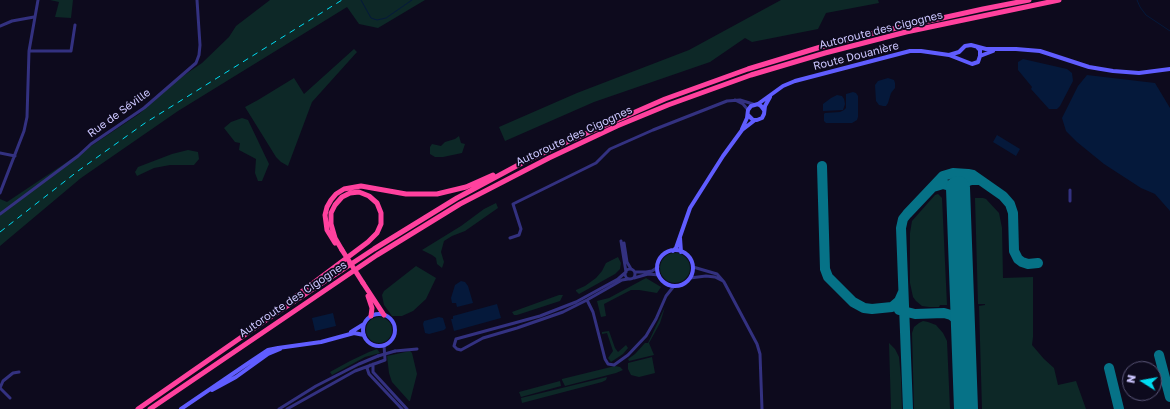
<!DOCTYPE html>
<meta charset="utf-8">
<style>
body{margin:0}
#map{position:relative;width:1170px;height:409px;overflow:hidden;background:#0d0a1d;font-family:"Golos Text",sans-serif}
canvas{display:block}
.north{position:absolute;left:1122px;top:361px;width:40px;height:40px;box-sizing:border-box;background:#0d0a1d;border:1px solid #595577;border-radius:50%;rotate:281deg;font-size:11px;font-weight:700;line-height:16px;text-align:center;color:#ccc6ff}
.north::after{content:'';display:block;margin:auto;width:14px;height:18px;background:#00dbf1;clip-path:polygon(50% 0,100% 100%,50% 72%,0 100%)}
</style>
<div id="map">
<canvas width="1170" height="409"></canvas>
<div class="north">N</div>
</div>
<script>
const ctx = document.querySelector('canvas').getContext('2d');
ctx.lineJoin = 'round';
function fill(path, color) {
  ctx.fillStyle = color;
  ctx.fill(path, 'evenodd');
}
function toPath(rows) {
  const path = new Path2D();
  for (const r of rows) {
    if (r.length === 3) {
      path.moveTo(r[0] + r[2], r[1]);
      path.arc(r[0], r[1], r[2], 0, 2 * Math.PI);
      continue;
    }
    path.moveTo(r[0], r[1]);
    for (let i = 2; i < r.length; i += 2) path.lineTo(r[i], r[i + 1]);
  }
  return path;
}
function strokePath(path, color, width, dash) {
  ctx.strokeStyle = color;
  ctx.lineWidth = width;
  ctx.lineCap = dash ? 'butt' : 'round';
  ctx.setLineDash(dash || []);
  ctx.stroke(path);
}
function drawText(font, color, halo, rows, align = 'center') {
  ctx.font = font + ' "Golos Text",sans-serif';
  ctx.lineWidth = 3.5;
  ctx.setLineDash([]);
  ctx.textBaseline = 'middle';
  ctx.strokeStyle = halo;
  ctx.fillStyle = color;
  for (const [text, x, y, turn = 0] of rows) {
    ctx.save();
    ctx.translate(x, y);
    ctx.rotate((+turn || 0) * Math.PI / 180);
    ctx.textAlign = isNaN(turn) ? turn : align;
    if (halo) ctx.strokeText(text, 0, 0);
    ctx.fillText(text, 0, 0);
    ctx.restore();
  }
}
fill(toPath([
 [50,0,73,0,71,18,55,17,59,2],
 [270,0,425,0,378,28,359,24,347,7,178,111,81,178,0,246,0,199,7,202,139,114,177,80,202,63,229,37,236,26],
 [781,0,878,0,879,3,826,13,818,29,752,42,745,38,710,62,594,102,505,141,499,127,577,93,689,50],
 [354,49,357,52,312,102,288,166,281,162,276,157,245,107,258,100,294,78,304,94],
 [242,118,248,120,269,164,262,181,258,181,255,173,256,159,239,150,240,143,235,142,224,128,231,122],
 [459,136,461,143,465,144,462,153,443,157,435,157,430,154,430,147,432,144,441,146,445,142,455,139],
 [188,150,198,152,199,159,194,165,170,165,154,168,137,176,135,172,138,167,172,154],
 [938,194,942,198,947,305,940,305,939,307,929,307,922,306,916,301,913,297,910,283,910,233,912,221,935,195],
 [975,198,983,198,986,199,999,213,1002,228,1003,278,1033,277,1033,337,1032,345,1044,359,1054,368,1058,385,1076,381,1086,409,982,409,979,306,985,305,985,304,978,304],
 [496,203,498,208,465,231,452,236,444,241,441,252,444,262,442,268,437,264,436,258,432,255,422,250,461,226,484,209],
 [675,268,15],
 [618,257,621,263,620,269,615,274,579,294,576,291,576,290,585,286,596,278,602,271,606,263],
 [416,266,436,278,426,299,413,311,402,316,392,316,384,305,382,295,384,291],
 [646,278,661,287,657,293,639,290,631,290,604,304,606,316,601,317,597,301,609,298],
 [559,295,563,295,560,301,517,315,514,315,512,312],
 [665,307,660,323,649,343,654,355,629,361,628,359,635,354,645,343,648,343],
 [379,330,13],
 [923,321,928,322,936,325,943,333,947,341,950,409,914,409,912,333,914,327,919,323],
 [609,331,615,348,618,352,626,345,628,348,623,354,611,362,608,358,613,351,607,333,602,334,602,332],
 [889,343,895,349,899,357,901,378,902,409,891,409],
 [377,349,380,353,365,357,332,375,330,372,350,361,369,352],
 [410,351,412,353,417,374,410,401,409,401,392,382,389,373,387,356],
 [652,357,655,373,639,377,631,375,628,369,628,363],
 [615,366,620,367,623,370,616,373,565,386,562,380,562,379],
 [607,377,606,380,602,382,522,403,521,398],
 [560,381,561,386,521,397,519,392]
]), '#0d2827');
fill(toPath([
 [1023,59,1067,69,1072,73,1073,81,1060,106,1057,109,1049,109,1031,89,1032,87,1018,70,1018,62],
 [1087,75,1155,83,1170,108,1170,211,1155,194,1141,188,1104,164,1077,142,1066,131,1062,118,1078,86],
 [888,78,894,80,895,83,895,88,891,93,888,103,886,106,883,106,879,105,876,101,875,85,878,81],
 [853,92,856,93,858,96,858,117,857,120,852,123,826,123,824,121,824,114,825,113,840,112,844,110,846,108,846,94],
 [837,95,842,96,844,99,845,104,843,110,823,111,823,104,831,98],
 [997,135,1020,149,1016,156,993,142],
 [461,281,465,282,468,286,473,303,457,307,456,303,452,303,451,298,455,285],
 [497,304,501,318,454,331,451,319,453,319,453,316],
 [333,313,336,326,315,331,312,318],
 [439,317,443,318,446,328,444,330,429,334,425,333,423,324,424,321]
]), '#05193b');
strokePath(toPath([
 [361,0,371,18,377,20,386,18,412,0],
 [1137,0,1140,7,1146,15,1170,31]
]), '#05193b', 1);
strokePath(toPath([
 [822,166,825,269,828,277,853,302,864,308,872,309,892,307,899,301,903,292],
 [933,187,943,184,950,186,956,193,958,201],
 [959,215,959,192,961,187,968,181,972,180,980,180],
 [899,310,915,314,944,313,951,315,959,321,963,331],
 [1159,355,1170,397],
 [1109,368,1119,409],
 [908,409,901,228,903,219,907,214,943,176,953,173,968,174,973,175,1003,196,1010,204,1013,213,1014,251,1018,259,1022,262,1028,264,1038,263]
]), '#067287', 10);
strokePath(toPath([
 [958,188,966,409]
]), '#067287', 24);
strokePath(toPath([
 [0,26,12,21,34,17],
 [29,51,71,51,75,25],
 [735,100,743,104,748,110],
 [0,153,15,156],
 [1070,190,1070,201],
 [0,193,24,131,27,117,29,51,38,0],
 [0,214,78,156,91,144,144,108,196,63,199,55,200,45,197,0],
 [510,238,519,235,521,229,513,204,596,163,610,149,653,130,727,101,740,100,753,104],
 [621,241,626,272],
 [624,243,627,262,631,269],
 [693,267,717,274,724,282,757,344,760,354,762,409],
 [630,274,5],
 [626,272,618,279,576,302,540,316,456,339,454,346,457,349,461,350,483,338,517,328,563,312,587,300,622,280,628,279],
 [635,272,646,272,652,271,658,267],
 [634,278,648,274,659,275],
 [690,278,706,276,715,277,723,281],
 [587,300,593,312,605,359,608,364,614,365,628,355,646,336,656,319,666,296,674,286],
 [395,351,417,349],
 [373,364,373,372,407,409],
 [370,365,367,368,369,374,402,409],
 [0,388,3,381,13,373,19,372],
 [0,388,10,398],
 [279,409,316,386,359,364,378,356],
 [287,409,355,371,385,360,384,345]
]), '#333180', 3);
strokePath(toPath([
 [949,55,959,52,965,46,971,45,986,49,1016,49,1040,51,1089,67,1113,71,1139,73,1170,69],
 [980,56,993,51],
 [758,104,783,86,795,81,910,51,921,51,949,55,972,64,978,62,980,56,980,50,978,48],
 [748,115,753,120,757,120,762,118,764,114,765,106,770,97],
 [742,129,747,118,748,110,751,106,758,104,761,106,764,110],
 [680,238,681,252],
 [675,268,18],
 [673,251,676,248,690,208,723,156,742,130,755,120],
 [379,330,16],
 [351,332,364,324],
 [212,390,236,377,268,354,280,349],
 [181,409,250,362,268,350,278,348,321,342,354,333,364,335]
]), '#605dff', 4);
strokePath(toPath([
 [335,243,327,230,325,215,327,207,331,200,336,194,344,189,361,186,406,194,437,194,466,187,493,175],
 [363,283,384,315],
 [368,296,372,308,371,316],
 [288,302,368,242,377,233,381,224,381,213,377,203,369,196,359,192,350,193,342,197,335,205,331,213,331,224,335,238,342,250],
 [138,409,269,318,374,249,457,198,522,163,569,141,665,99,748,69,824,46,874,33,983,9,1029,0],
 [150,409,377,255,460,204,549,158,617,126,668,105,751,75,825,53,906,32,1059,0]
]), '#ff419e', 5);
strokePath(toPath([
 [0,232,78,171,145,123,342,0]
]), '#00dbf1', 1, [6, 5]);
strokePath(toPath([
 [378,356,395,351]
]), '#333180', 3);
strokePath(toPath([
 [342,250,363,283]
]), '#ff419e', 5);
drawText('11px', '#ccc6ff', '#0d0a1d', [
 ["Autoroute des Cigognes",881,30,-14],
 ["Route Douanière",856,56,-14],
 ["Rue de Séville",119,113,-36],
 ["Autoroute des Cigognes",574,136,-25],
 ["Autoroute des Cigognes",293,299,-34]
]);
</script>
